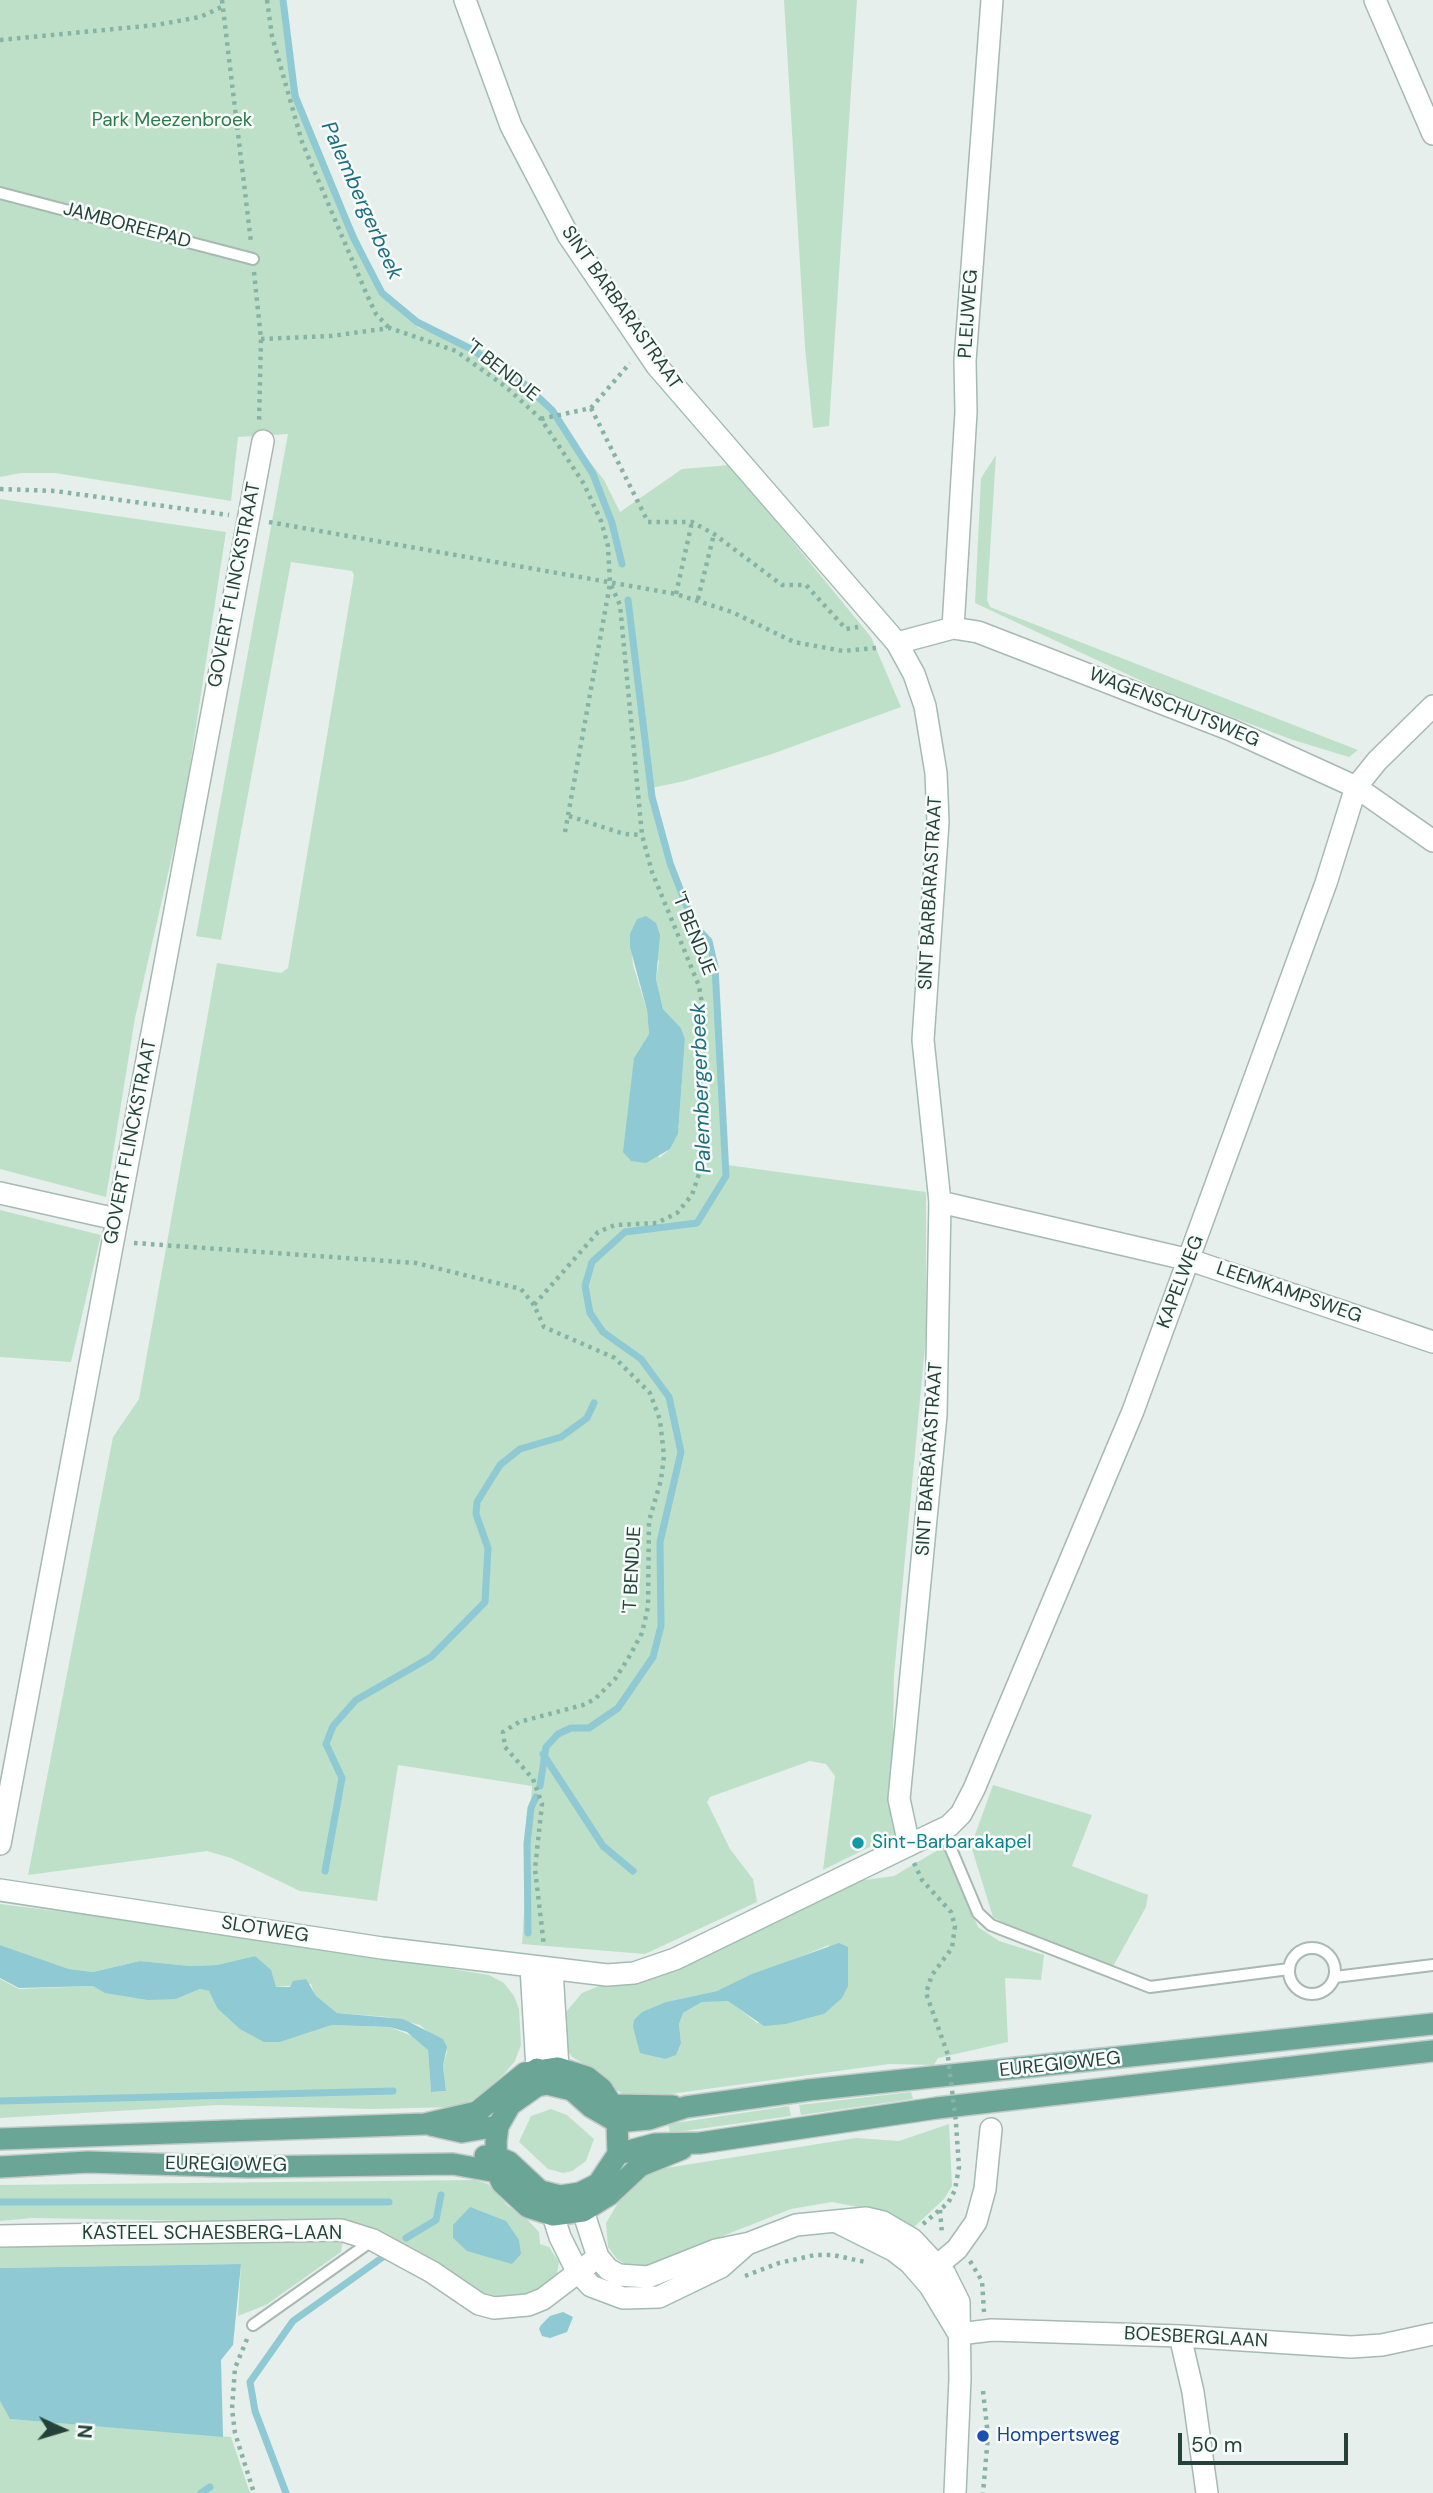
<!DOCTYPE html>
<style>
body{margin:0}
#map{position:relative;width:1433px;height:2493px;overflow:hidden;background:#e6efeb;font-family:"DM Sans",sans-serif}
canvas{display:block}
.north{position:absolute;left:28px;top:2395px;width:70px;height:70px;-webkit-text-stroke:5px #f7fbf9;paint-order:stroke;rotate:94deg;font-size:19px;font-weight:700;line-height:28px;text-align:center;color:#24423a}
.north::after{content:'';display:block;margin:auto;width:24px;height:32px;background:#24423a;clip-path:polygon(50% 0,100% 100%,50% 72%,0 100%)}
.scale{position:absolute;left:1178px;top:2433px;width:170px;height:32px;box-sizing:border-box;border:4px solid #24423a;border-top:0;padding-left:9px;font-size:21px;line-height:24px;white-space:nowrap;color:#24423a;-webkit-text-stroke:5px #f7fbf9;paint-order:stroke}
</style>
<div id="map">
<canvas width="1433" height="2493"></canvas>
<div class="north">N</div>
<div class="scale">50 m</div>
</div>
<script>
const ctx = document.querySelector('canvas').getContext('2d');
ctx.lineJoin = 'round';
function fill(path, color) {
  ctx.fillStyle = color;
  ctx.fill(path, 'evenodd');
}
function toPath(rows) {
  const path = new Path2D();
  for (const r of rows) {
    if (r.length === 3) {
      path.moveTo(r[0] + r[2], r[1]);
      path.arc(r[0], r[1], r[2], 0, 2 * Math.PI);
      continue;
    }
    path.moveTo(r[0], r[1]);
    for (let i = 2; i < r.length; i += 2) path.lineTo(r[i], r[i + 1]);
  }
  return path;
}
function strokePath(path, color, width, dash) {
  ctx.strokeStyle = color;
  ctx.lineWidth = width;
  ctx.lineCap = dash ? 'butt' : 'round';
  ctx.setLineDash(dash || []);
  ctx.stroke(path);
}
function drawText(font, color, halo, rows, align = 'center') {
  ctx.font = font + ' "DM Sans",sans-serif';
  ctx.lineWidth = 5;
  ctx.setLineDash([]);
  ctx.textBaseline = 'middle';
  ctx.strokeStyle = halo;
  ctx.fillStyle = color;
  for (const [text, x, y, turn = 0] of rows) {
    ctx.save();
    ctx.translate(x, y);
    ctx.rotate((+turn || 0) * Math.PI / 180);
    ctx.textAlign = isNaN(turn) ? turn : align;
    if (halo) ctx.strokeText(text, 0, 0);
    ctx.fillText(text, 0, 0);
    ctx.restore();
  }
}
fill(toPath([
 [0,0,282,0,299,96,348,216,377,280,396,309,419,328,502,357,541,399,604,480,620,512,682,469,730,465,871,637,901,707,772,754,685,781,651,788,655,818,672,869,704,939,714,976,727,1165,926,1192,926,1336,894,1675,893,1738,912,1826,823,1870,835,1776,826,1764,810,1761,710,1797,707,1802,730,1849,753,1879,757,1902,645,1954,522,1944,532,1786,398,1765,377,1901,300,1891,231,1858,207,1851,28,1875,113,1437,139,1399,217,963,281,973,288,968,354,575,352,571,291,562,221,940,196,936,288,434,238,437,231,501,55,473,21,473,0,477],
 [630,934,659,961,656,979,663,1009,681,1028,685,1039,678,1134,670,1149,659,1158,634,1058,649,1034,647,1010,633,965],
 [784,0,857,0,829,426,813,428,805,347],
 [996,455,987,600,990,607,1358,750,1349,757,1293,740,1163,691,975,603,981,478],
 [0,499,226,532,184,804,135,1018,106,1197,0,1169],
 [0,1210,101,1235,71,1362,0,1357],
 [993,1785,1092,1815,1072,1866,1148,1895,1146,1907,1111,1970,1032,1939,993,1917,971,1846],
 [943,1847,978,1927,999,1941,1044,1955,1041,1980,1005,1978,1008,2042,938,2058,934,2065,889,2064,641,2098,625,2095,613,2088,593,2069,572,2057,565,2046,563,2024,566,2012,582,1993,599,1986,634,1980,857,1881,894,1876],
 [829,1945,824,2014,786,2024,757,2023,728,2000,702,2002,683,2013,679,2024,681,2043,665,2059,659,2058,666,2002,717,1991],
 [0,1904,239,1934,489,1975,504,1983,514,1996,519,2009,521,2045,515,2061,505,2073,478,2098,455,2107,371,2109,218,2105,0,2118,0,1979,19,1989,93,1986,106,1993,176,1999,200,1989,209,1991,217,2008,280,2042,332,2025,390,2027,419,2039,428,2050,431,2092,446,2091,443,2066,447,2052,443,2039,435,2038,420,2025,388,2017,337,2013,315,1996,311,1984,275,1987,255,1956,217,1965,190,1966,140,1961,93,1972,69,1969,0,1945],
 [911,2092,913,2099,801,2115,799,2105],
 [789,2106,791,2116,670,2133,668,2124],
 [551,2109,567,2115,594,2139,586,2161,572,2171,563,2173,548,2169,519,2142,531,2116],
 [949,2124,952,2186,944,2199,914,2227,889,2213,832,2202,791,2209,647,2266,632,2268,617,2259,608,2247,606,2223,619,2201,639,2179,653,2170,856,2138,899,2141],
 [475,2180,488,2184,508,2206,526,2218,539,2232,540,2244,549,2247,559,2262,557,2274,532,2294,492,2299,474,2294,378,2231,317,2223,32,2218,0,2221,0,2185],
 [325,2239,343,2241,341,2252,266,2305,238,2316,241,2264,0,2268,0,2247,5,2246],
 [0,2401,11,2419,231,2437,250,2493,0,2493]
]), '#bfe0c8');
fill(toPath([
 [646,916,656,923,660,935,656,979,663,1009,681,1028,685,1039,678,1134,670,1149,646,1163,631,1161,623,1152,634,1058,649,1034,647,1010,630,947,630,934,637,919],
 [839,1943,848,1947,848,1986,842,1998,824,2014,786,2024,764,2026,728,2001,702,2002,683,2013,679,2024,681,2043,676,2055,665,2059,640,2053,633,2027,634,2020,642,2012,666,2002,717,1991,752,1974],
 [0,1945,69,1969,93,1972,140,1961,190,1966,217,1965,255,1956,271,1970,276,1987,290,1987,293,1981,306,1979,316,1996,337,2013,403,2019,443,2039,447,2047,443,2066,446,2091,431,2092,428,2050,407,2032,390,2027,332,2025,280,2042,264,2042,240,2029,217,2008,209,1991,200,1989,176,1999,148,2000,105,1993,93,1986,19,1988,0,1978],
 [470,2207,506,2221,519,2240,521,2254,512,2264,467,2251,453,2238,453,2225],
 [241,2264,233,2345,221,2360,223,2437,10,2419,0,2401,0,2268],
 [563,2312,573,2317,567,2332,550,2338,542,2336,539,2329,541,2325,550,2316]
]), '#8ec9d4');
strokePath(toPath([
 [283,0,295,96,353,237,382,293,417,322,471,349,521,381,552,410,593,474,612,523,622,564],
 [543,1754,603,1846,633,1871],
 [540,1786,546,1747,558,1734,571,1728,589,1728,618,1708,653,1657,661,1626,660,1542,681,1452,669,1397,641,1359,603,1332,590,1313,585,1286,592,1262,625,1232,697,1223,726,1176,715,967,709,941,694,925,670,863,652,797,628,600],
 [325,1871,342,1778,326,1744,333,1726,356,1700,431,1657,485,1602,488,1548,476,1514,477,1502,500,1465,520,1449,561,1437,587,1418,594,1403],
 [528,1933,527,1844,531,1808,536,1797],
 [0,2101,393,2091],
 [0,2202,389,2202],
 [406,2238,436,2220,441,2195],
 [201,2493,210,2487],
 [286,2493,255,2411,250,2382,293,2321,383,2257]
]), '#8ec9d4', 7);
const lane = toPath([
 [0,193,253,259],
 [943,1830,978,1913,991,1925,1150,1987,1289,1969],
 [1312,1971,23],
 [1335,1977,1433,1965],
 [253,2325,373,2240]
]);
const street = toPath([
 [1375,0,1433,134],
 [953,628,966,412,965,361,992,0],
 [897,643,953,628,978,632,1231,730,1356,787,1433,841],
 [0,1193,116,1219],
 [940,1202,1190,1260,1433,1342],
 [0,1844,263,441],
 [909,1845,949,1826,961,1814,974,1789,1133,1411,1326,883,1356,787,1377,761,1433,706],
 [0,2236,341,2230,373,2240,432,2272,479,2304,494,2308,528,2305,543,2299,598,2257],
 [925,2276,957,2249,976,2222,985,2189,991,2129],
 [959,2334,992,2330,1180,2336,1351,2347,1382,2345,1433,2334],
 [1180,2336,1193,2392,1207,2493]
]);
const secondary = toPath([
 [0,1890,382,1948,607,1975,634,1973,675,1959,909,1845,899,1799,936,1415,940,1202,923,1040,938,822,936,773,925,706,914,674,897,643,657,366,568,235,511,126,465,0],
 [531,1967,537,2069],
 [552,1970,558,2068],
 [583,2211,598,2257,608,2269,619,2275,648,2277,716,2250,745,2244],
 [553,2215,560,2237,577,2271,591,2286,623,2298,659,2297,721,2267,747,2244,796,2225,866,2218,883,2222,912,2239,945,2274,959,2302,960,2379,955,2493],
 [835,2221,893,2250,910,2263,930,2286,959,2334]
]);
const primary = toPath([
 [537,2069,537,2086,510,2105,498,2126,496,2142,497,2172,502,2183,528,2207,553,2215,583,2211,609,2195,640,2166,682,2149],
 [537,2086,547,2084,572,2090,591,2107,617,2122],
 [612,2105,673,2106],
 [617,2122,649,2119,686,2107,809,2090,1433,2024],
 [431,2125,462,2132,498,2126],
 [0,2139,425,2124,477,2112,525,2073,558,2068,587,2077,602,2089,612,2105,617,2122,618,2154,598,2184,580,2193,583,2211],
 [618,2154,655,2144,700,2143,937,2108,1433,2051],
 [485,2156,495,2156,509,2162,540,2191,560,2196,580,2193],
 [0,2167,88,2162,248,2167,453,2164,497,2172]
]);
strokePath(lane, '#a8b8b2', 14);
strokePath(street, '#a8b8b2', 24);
strokePath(secondary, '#a4bbb3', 24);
strokePath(primary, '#c2cac8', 24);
strokePath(toPath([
 [222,0,251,242],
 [267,0,272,36,302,142,367,295,376,314,389,328],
 [0,40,156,25,200,17,224,6],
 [254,272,261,339,259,424],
 [261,339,331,336,390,328,456,351,506,387,541,419,584,484,601,521,608,546,610,583,620,605,642,835,652,872,699,986,705,1022,700,1089,700,1171,692,1195,677,1213,657,1223,615,1225,598,1232,534,1305,544,1327,615,1358,650,1393,660,1420,664,1456,661,1480,649,1521,648,1607,642,1633,629,1657,615,1679,595,1699,583,1705,519,1722,503,1732,505,1747,533,1779,542,1804,535,1869,544,1946],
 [591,408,648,522,692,522,714,534,782,585,806,585,846,629,858,627],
 [541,419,591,408,630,363],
 [0,489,55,491,229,515],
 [269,522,676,594,732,612,794,642,843,651,876,648],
 [676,594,692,522],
 [698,599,714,534],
 [569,816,624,834,642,835],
 [565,832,610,584],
 [134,1243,416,1263,521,1289,534,1305],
 [914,1863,922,1880,951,1912,955,1926,952,1948,932,1975,926,1993,948,2055],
 [940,2210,942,2234],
 [923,2224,948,2203,955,2190,959,2167,956,2124],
 [970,2261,982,2281,984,2312],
 [745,2276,779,2263,815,2255,833,2255,865,2262],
 [247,2339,235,2368,232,2409,235,2433,254,2493],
 [983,2391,988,2436,983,2493]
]), '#86b3a5', 4.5, [3.5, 5]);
strokePath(lane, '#fff', 10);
strokePath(street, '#fff', 21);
strokePath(secondary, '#fff', 21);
strokePath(primary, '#6aa596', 21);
strokePath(toPath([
 [948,2057,956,2123]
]), '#86b3a5', 4.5, [3.5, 5]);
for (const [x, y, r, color] of [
 [858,1843,7,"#0f9aa8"],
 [983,2436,7,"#1a4fb4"]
]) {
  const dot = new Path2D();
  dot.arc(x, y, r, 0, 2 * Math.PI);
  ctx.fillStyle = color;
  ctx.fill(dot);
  strokePath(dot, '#f7fbf9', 2.5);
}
drawText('19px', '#2d7a4b', '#f7fbf9', [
 ["Park Meezenbroek",172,121]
]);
drawText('19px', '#24423a', '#f7fbf9', [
 ["JAMBOREEPAD",127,226,15],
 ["SINT BARBARASTRAAT",621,308,55],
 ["PLEIJWEG",969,314,-86],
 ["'T BENDJE",502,371,38],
 ["GOVERT FLINCKSTRAAT",235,585,-79],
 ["WAGENSCHUTSWEG",1174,708,22],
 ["SINT BARBARASTRAAT",931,893,-87],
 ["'T BENDJE",693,934,68],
 ["GOVERT FLINCKSTRAAT",131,1142,-79],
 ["KAPELWEG",1181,1282,-69],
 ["LEEMKAMPSWEG",1289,1293,19],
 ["SINT BARBARASTRAAT",930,1459,-86],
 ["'T BENDJE",633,1570,-87],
 ["SLOTWEG",265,1930,9],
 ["EUREGIOWEG",1060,2065,-6],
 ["EUREGIOWEG",226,2165,1],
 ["KASTEEL SCHAESBERG-LAAN",212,2234],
 ["BOESBERGLAAN",1196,2338,3]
]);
drawText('19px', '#0d838f', '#f7fbf9', [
 ["Sint-Barbarakapel",872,1843]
], 'left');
drawText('19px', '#164399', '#f7fbf9', [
 ["Hompertsweg",997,2436]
], 'left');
drawText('italic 21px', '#1c6f80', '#f7fbf9', [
 ["Palembergerbeek",361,201,66],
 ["Palembergerbeek",702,1088,-92]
]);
</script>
